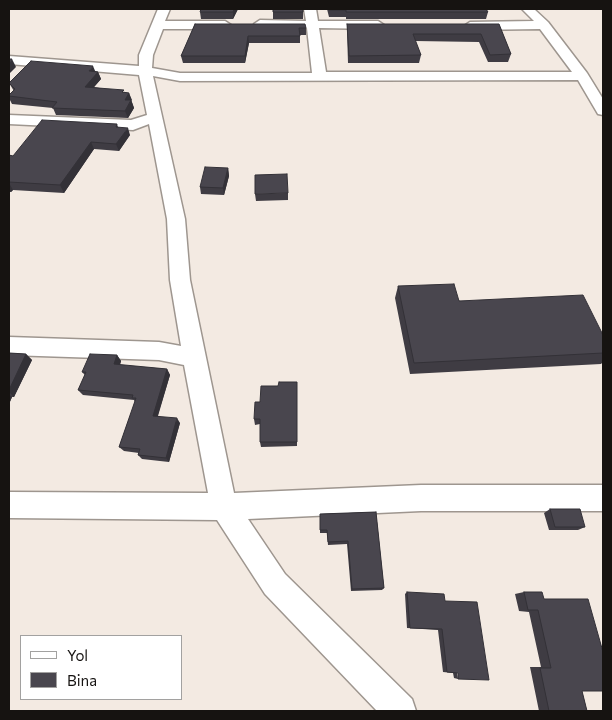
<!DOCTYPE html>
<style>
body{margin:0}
#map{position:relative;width:612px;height:720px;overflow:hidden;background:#f3eae2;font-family:Commissioner,sans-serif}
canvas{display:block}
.frame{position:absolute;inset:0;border:10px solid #161311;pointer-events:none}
.legend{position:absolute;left:20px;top:635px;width:162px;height:65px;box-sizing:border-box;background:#fff;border:1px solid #a2a1a0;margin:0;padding:6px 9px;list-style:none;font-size:15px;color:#161311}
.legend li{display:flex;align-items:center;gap:10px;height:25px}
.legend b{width:25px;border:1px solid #a2a1a0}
</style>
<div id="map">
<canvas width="612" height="720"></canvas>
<div class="frame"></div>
<ul class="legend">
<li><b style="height:6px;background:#fff"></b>Yol</li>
<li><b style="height:14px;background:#49464e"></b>Bina</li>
</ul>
</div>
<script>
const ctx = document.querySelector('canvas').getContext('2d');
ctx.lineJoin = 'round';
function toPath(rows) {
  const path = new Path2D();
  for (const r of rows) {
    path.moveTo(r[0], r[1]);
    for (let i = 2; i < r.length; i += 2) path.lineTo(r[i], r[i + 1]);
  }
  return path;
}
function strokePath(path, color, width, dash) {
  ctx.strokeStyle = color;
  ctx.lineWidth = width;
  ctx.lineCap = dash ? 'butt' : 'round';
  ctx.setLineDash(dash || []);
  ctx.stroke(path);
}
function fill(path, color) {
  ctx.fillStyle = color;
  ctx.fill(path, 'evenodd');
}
const minor = toPath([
 [158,9,170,9,165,21,225,21,231,25,225,29,163,29,153,55,152,68,180,73,312,73,307,28,260,28,254,24,260,20,306,21,304,9,316,9,318,21,378,21,384,25,378,29,319,28,326,72,572,72,540,29,470,30,464,26,470,22,534,21,522,9,534,9,548,22,587,73,603,99,603,115,598,114,578,80,180,81,153,76,185,219,190,280,234,493,421,485,603,485,603,511,421,511,248,519,285,574,412,699,416,711,377,711,265,594,217,520,9,518,9,492,208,493,184,365,159,360,9,355,9,337,159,342,181,346,170,280,167,219,149,124,133,130,9,124,9,115,131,120,147,115,139,75,9,64,9,56,139,66,139,55,158,9]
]);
strokePath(minor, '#9e968f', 3);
fill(minor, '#fff');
fill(toPath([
 [238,9,233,19,201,19,200,12],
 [327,9,486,9,488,12,486,19,346,19,346,17,329,17],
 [273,12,303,12,303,19,273,19],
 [195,24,306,28,306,35,300,35,300,43,249,43,245,63,183,63,181,56],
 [347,24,499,24,511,54,508,62,488,62,479,42,415,41,421,55,419,63,348,63,347,31],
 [95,71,98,72,101,79,94,87,129,93,134,108,128,118,56,115,53,108,12,104,9,98,9,95,14,91,9,83],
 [117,124,118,127,130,135,119,151,94,149,64,193,13,190,11,192,9,192,9,155,13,156],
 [228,168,229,176,224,195,201,194,200,187],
 [288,193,288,200,256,201,255,194],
 [398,286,603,335,603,362,601,364,410,374,395,298],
 [9,353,26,354,32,360,14,397,12,397,9,404],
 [117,355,121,361,120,365,167,369,170,375,158,416,180,423,169,462,142,459,138,455,139,453,124,451,119,447,135,402,134,400,83,395,78,390,85,375,82,372],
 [297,382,297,446,261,447,260,442,260,424,255,425,254,419,260,402,278,386],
 [550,509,585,527,578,530,549,530,544,513],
 [376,512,384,588,382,590,351,591,347,544,328,545,327,533,320,533,320,514],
 [407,592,445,601,458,679,454,678,453,673,443,672,438,630,407,628,405,594],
 [524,592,544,599,582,691,587,711,539,711,530,667,541,667,529,612,519,611,515,594]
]), '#3f3c43');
fill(toPath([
 [234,9,238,9,233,19,233,12],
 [248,36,249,43,245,63,245,56],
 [12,59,16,67,9,74,9,63],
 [93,66,96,73,89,71],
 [98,72,101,79,88,94,85,87],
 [129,93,132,100,127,107,125,100],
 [131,100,134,108,128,118,125,111],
 [128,128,130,135,119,151,116,144],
 [91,142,94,149,64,193,60,185],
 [228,168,229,176,224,195,223,188],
 [9,183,13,190,11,192,9,188],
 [26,354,32,360,14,397,9,392,9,390],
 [117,355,121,361,118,370,114,364],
 [167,369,170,375,156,421,153,416],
 [9,394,12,397,9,404],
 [177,418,180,423,169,462,166,458]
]), '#333137');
const building = toPath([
 [201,9,234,9,233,12,200,12,201,9],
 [273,9,303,9,303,12,273,12,273,9],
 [329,9,486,9,488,12,346,12,346,10,329,10,329,9],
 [195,24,305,24,306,28,299,28,300,36,248,36,245,56,181,56,195,24],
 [347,24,499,24,511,54,490,55,481,34,413,34,421,55,349,56,347,24],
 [9,59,12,59,9,63,9,59],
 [31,61,93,66,89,71,98,72,85,87,124,90,122,92,129,93,125,100,131,100,125,111,52,108,57,102,9,96,9,95,15,89,9,83,31,61],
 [42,120,117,124,116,127,128,128,116,144,91,142,60,185,9,182,9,155,13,156,42,120],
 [205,167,228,168,223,188,200,187,205,167],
 [287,174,288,193,255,194,255,175,287,174],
 [454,284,459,301,583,295,603,335,603,353,414,363,398,286,454,284],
 [9,353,26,354,9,390,9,353],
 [90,354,117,355,114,364,167,369,153,416,177,418,166,458,138,455,140,449,119,447,136,398,132,398,133,395,78,390,86,372,82,372,90,354],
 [279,382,297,382,297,442,260,442,260,419,254,419,255,402,260,402,261,386,278,386,279,382],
 [550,509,580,509,585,527,555,527,550,509],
 [376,512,384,588,352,589,348,541,328,542,327,530,320,530,320,514,376,512],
 [407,592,444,594,445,601,477,602,489,680,458,679,458,673,447,672,442,629,410,628,407,592],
 [524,592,542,592,544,599,588,599,603,652,603,691,582,691,587,711,549,711,540,668,551,668,538,610,528,610,524,592]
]);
fill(building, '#49464e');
strokePath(building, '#333137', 1);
</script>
